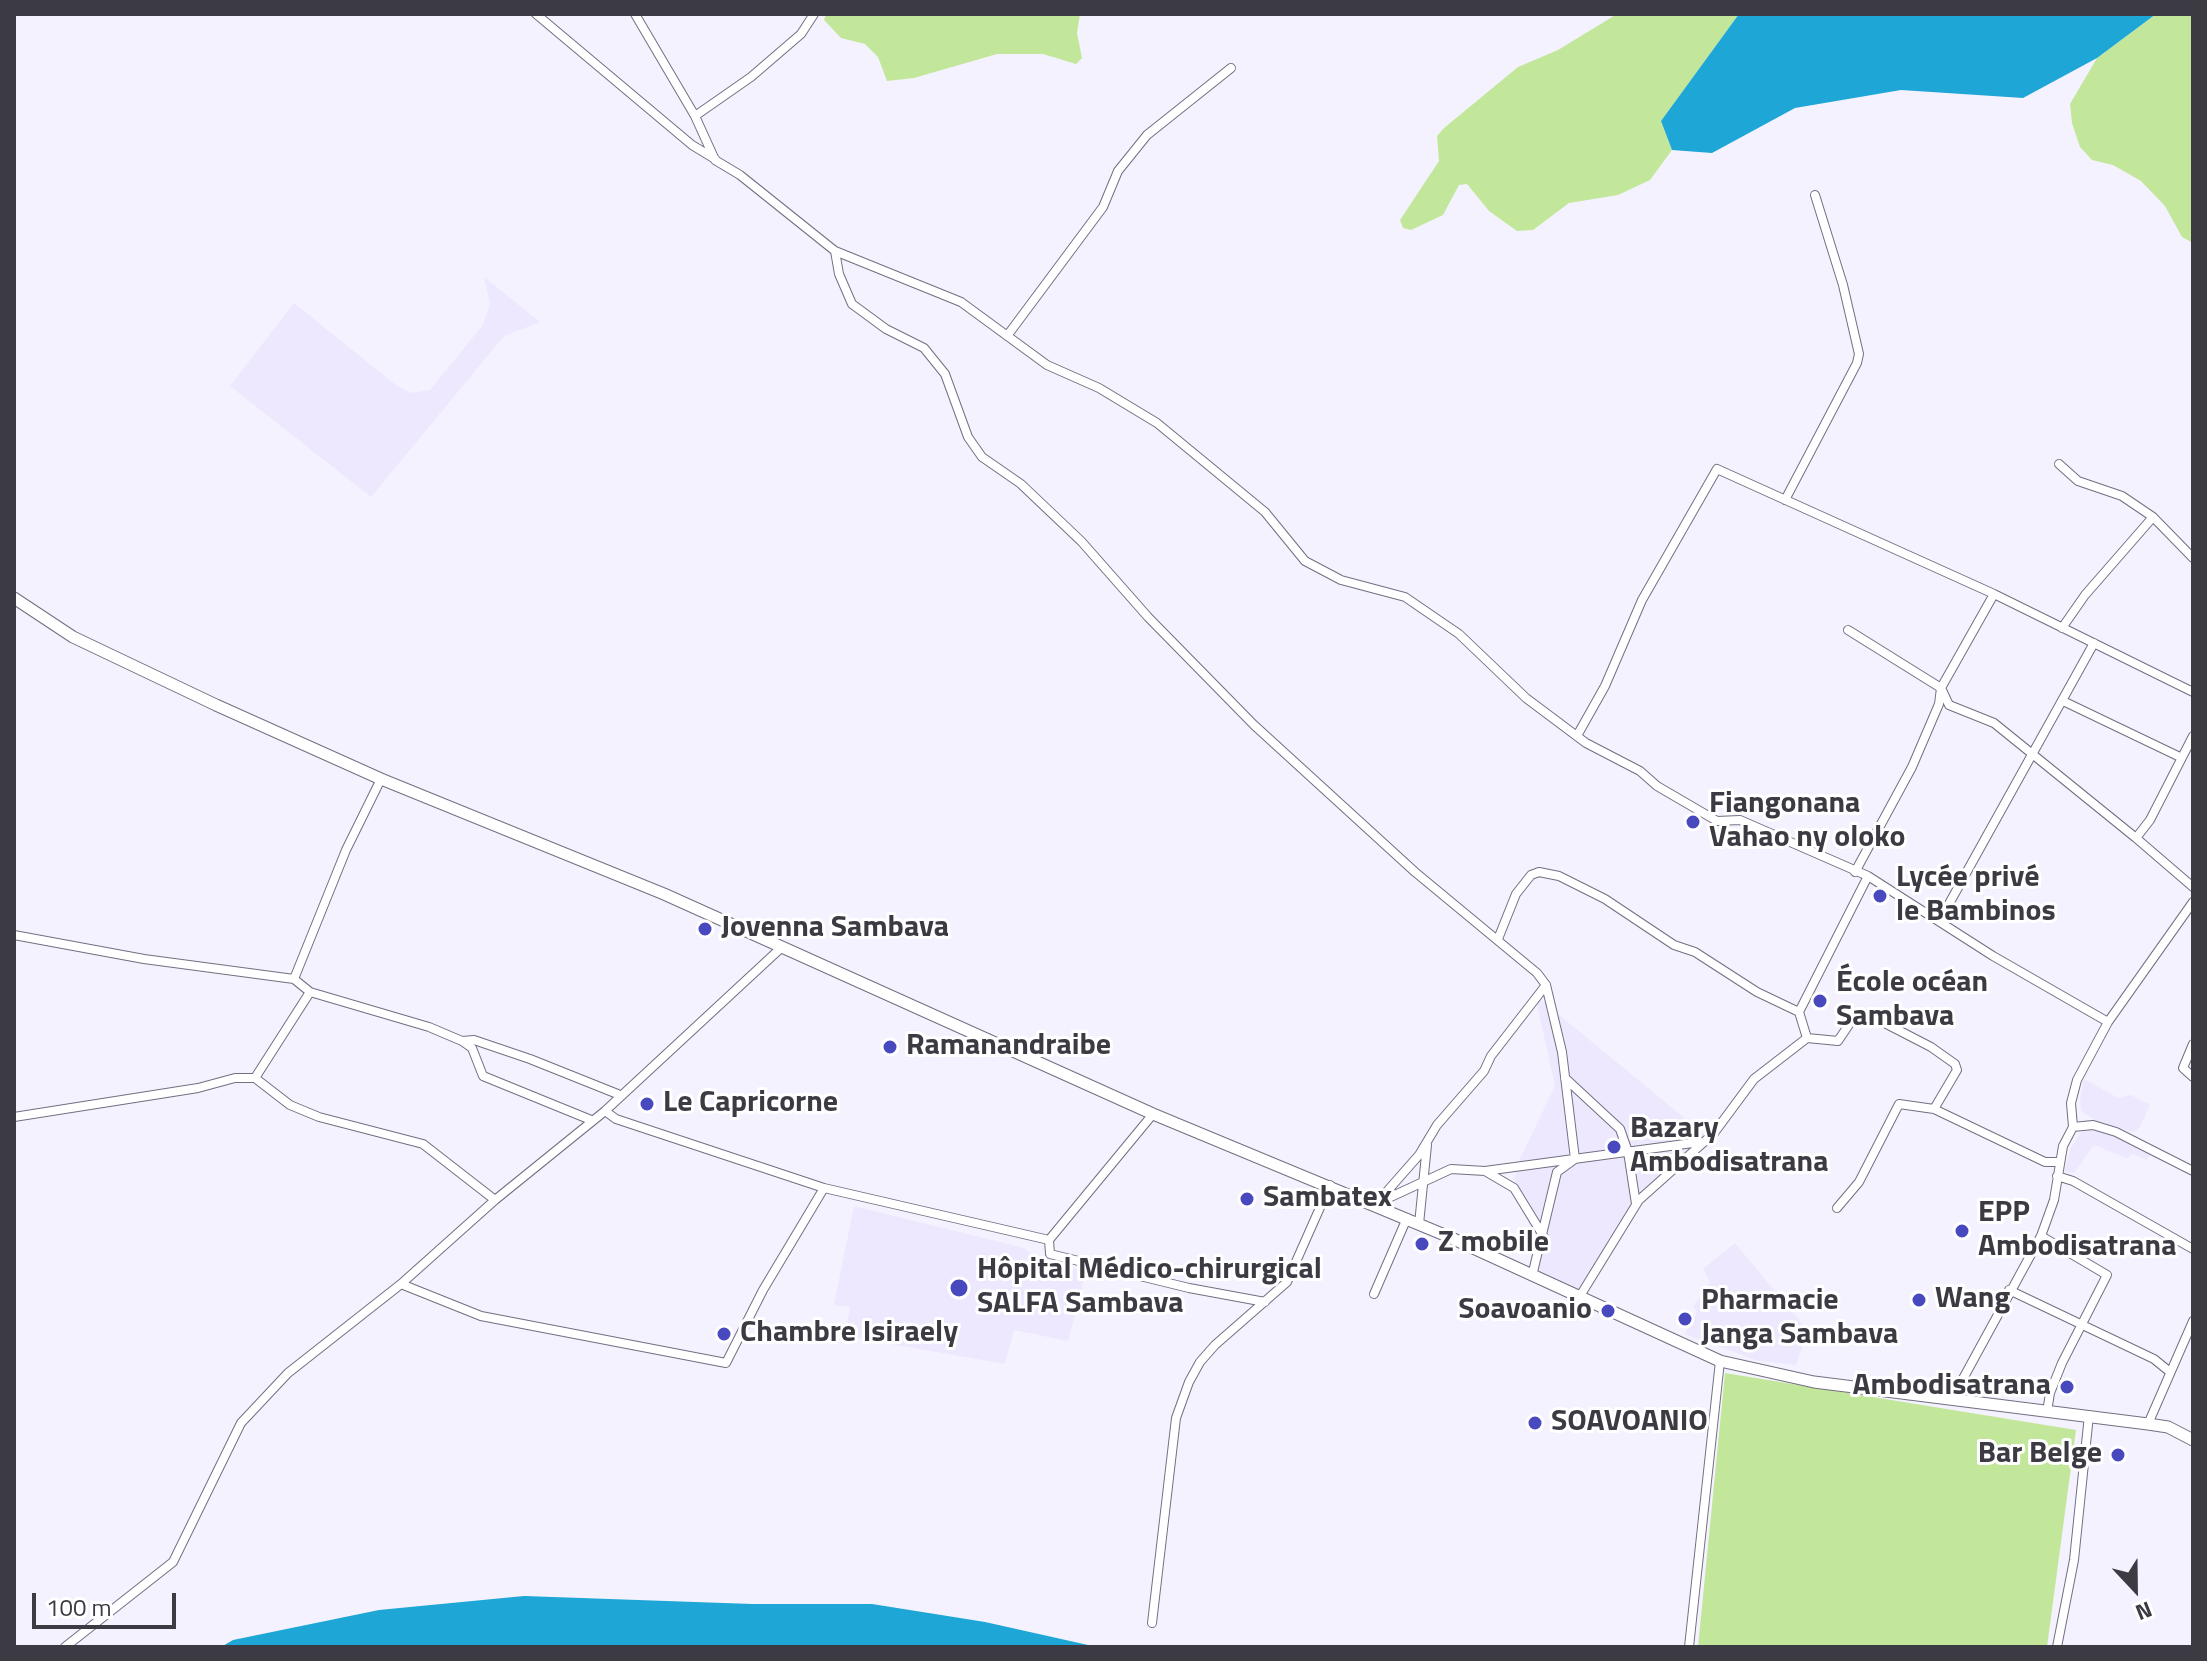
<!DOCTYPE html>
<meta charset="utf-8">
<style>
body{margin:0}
#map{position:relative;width:2207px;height:1661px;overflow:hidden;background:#f4f2fe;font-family:"Titillium Web",sans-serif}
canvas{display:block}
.frame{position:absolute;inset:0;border:16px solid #3c3a42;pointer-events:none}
.north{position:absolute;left:2095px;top:1549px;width:80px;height:80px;-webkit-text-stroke:6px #fff;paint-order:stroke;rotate:158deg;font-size:22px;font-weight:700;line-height:32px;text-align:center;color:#3c3a42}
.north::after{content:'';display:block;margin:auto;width:28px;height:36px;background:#3c3a42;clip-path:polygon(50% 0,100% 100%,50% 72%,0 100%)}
.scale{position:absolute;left:32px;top:1593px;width:144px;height:36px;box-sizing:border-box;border:4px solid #3c3a42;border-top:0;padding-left:10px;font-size:24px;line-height:28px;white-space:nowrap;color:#3c3a42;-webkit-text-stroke:6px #fff;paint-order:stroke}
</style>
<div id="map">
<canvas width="2207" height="1661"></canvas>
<div class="frame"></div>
<div class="north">N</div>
<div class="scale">100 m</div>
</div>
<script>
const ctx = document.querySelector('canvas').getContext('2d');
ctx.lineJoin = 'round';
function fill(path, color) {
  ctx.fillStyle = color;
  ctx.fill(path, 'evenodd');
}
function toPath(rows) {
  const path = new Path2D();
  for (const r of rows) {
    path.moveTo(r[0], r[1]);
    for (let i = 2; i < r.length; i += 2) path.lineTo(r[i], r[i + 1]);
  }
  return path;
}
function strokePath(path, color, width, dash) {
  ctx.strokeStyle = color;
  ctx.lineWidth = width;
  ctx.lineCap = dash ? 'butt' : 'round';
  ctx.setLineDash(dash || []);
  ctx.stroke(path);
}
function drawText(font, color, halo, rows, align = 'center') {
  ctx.font = font + ' "Titillium Web",sans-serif';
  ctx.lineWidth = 6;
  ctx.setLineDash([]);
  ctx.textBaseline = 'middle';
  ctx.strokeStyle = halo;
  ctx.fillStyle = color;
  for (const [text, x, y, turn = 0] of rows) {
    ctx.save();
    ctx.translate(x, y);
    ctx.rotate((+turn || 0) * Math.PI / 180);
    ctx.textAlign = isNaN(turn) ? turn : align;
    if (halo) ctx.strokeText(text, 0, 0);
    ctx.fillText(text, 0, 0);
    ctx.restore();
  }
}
fill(toPath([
 [484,277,540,322,504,336,371,497,230,386,294,303,397,386,411,393,430,390,483,325,490,303],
 [1535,995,1710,1139,1636,1210,1586,1295,1528,1269,1535,1256,1535,1236,1512,1191,1520,1159,1555,1086],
 [2084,1079,2118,1098,2131,1095,2150,1105,2140,1127,2134,1132,2100,1123,2082,1112,2080,1100],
 [2097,1129,2114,1133,2153,1152,2146,1160,2133,1154,2127,1158,2094,1145,2074,1173,2064,1172,2071,1148,2082,1131],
 [854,1206,1024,1248,1035,1257,1086,1272,1068,1341,1014,1330,1005,1364,845,1336,850,1307,834,1305],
 [1735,1243,1808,1331,1796,1365,1758,1361,1685,1334,1697,1312,1693,1306,1710,1283,1703,1269]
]), '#ede8fe');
fill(toPath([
 [826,14,1080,14,1077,33,1082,58,1076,64,1043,54,997,54,914,78,887,81,878,57,865,44,841,38,824,20],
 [1617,14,1739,14,1661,121,1672,150,1650,180,1618,195,1569,203,1533,230,1517,231,1489,211,1467,184,1459,185,1443,215,1411,230,1403,228,1400,220,1439,161,1437,136,1444,128,1518,67,1558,50],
 [2156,14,2193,14,2193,243,2182,237,2165,206,2141,181,2113,165,2092,160,2080,147,2072,123,2070,104,2097,58],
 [1725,1373,2076,1430,2047,1647,1698,1647]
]), '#c3e79a');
fill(toPath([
 [1739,14,2156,14,2097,58,2023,98,1901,90,1795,108,1712,153,1672,150,1661,121],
 [524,1596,752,1604,872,1604,985,1622,1097,1647,221,1647,233,1640,379,1610]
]), '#1da6d6');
const minor = toPath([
 [536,14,692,145,715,159],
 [635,14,695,116,715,160,740,175,835,251,961,302,1047,365,1099,388,1157,423,1265,512,1305,561,1341,580,1405,597,1459,634,1526,698,1586,743,1640,771,1657,786,1717,821,1740,820,1868,876,1993,956,2108,1022],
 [695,116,751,77,801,34,814,14],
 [835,251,839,274,852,304,886,329,924,348,945,374,968,437,982,457,1021,484,1081,541,1148,617,1254,725,1415,872,1537,973,1546,985,1562,1052,1575,1159,1557,1172,1532,1276],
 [1007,336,1103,207,1118,171,1147,135,1231,68],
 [2059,464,2078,481,2122,496,2153,517,2193,558],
 [1785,500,1857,363,1859,354,1843,285,1815,195],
 [2062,628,2085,595,2153,517],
 [1848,630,1941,688,1949,705,1994,723,2136,838,2150,820,2193,736],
 [2063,701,2180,757],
 [1578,734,1605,686,1642,600,1717,469,1994,594,2193,692],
 [2136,838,2193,887],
 [1855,872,1912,767,1939,704,1941,688,1994,594],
 [1940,920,2094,643],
 [14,935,144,959,294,979,310,992,429,1027,462,1041,472,1048,483,1076,591,1120],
 [1498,939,1516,894,1531,875,1539,872,1559,876,1605,899,1674,945,1695,952,1757,992,1799,1012],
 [294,979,346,850,381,779],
 [1807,1038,1838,1041,1854,1017,1867,1014,1931,1047,1955,1064,1957,1070,1934,1109],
 [462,1041,474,1040,530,1059,620,1095],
 [2193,1044,2183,1068,2193,1077],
 [255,1078,290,1105,319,1117,423,1144,495,1200],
 [1565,1078,1620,1129,1628,1152,1636,1204],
 [605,1111,616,1119,824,1188,1049,1240,1153,1114],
 [14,1117,198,1088,235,1078,255,1078,310,992],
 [2073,1127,2093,1125,2116,1132,2193,1171],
 [1485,1171,1700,1142],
 [2057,1176,2073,1181,2193,1249],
 [1382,1201,1451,1169,1485,1171,1514,1188,1544,1237],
 [1375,1205,1419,1155,1437,1125,1484,1071,1491,1056,1546,985],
 [1837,1208,1859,1182,1899,1104,1934,1109,2045,1162,2060,1162],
 [1419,1224,1427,1145],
 [2041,1236,2107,1275,2062,1363,2050,1393,2047,1412],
 [1049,1240,1050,1254,1189,1288,1265,1302],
 [401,1284,481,1316,726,1363,763,1290,824,1188],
 [2009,1290,2154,1359,2170,1372],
 [1374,1294,1407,1218],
 [1580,1296,1639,1200,1714,1133,1754,1079,1807,1038,1799,1012,1868,876],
 [1953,1397,2041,1236,2054,1200,2063,1146,2073,1127,2071,1103,2077,1080,2108,1022,2193,902],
 [2148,1424,2193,1321],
 [1152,1623,1176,1418,1189,1382,1200,1362,1215,1345,1287,1282,1330,1185],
 [65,1647,173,1562,241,1423,288,1373,401,1284,495,1200,605,1111,782,947],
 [1689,1647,1720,1361],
 [2057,1647,2074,1560,2089,1415]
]);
const secondary = toPath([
 [14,598,73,637,216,705,381,779,664,894,1153,1114,1447,1236,1720,1361,1814,1382,2148,1424,2168,1427,2193,1440]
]);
strokePath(minor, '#736f81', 10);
strokePath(secondary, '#736f81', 13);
strokePath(minor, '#fff', 8);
strokePath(secondary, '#fff', 11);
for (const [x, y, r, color] of [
 [1693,822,8,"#4849bf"],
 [1880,896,8,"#4849bf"],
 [705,929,8,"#4849bf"],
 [1820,1001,8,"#4849bf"],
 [890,1047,8,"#4849bf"],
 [647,1104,8,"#4849bf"],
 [1614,1147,8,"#4849bf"],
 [1247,1199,8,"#4849bf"],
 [1962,1231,8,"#4849bf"],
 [1422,1244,8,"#4849bf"],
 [959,1288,10,"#4849bf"],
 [1919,1300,8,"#4849bf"],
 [1608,1311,8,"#4849bf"],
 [1685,1319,8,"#4849bf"],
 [724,1334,8,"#4849bf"],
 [2067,1387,8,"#4849bf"],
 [1535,1423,8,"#4849bf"],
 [2118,1455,8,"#4849bf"]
]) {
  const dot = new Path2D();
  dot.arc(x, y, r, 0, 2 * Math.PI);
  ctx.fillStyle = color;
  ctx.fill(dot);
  strokePath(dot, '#fff', 3);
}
drawText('bold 30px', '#3c3a42', '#fff', [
 ["Fiangonana",1709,805],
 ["Vahao ny oloko",1709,839],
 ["Lycée privé",1896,879],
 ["le Bambinos",1896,913],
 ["Jovenna Sambava",721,929],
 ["École océan",1836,984],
 ["Sambava",1836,1018],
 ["Ramanandraibe",906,1047],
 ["Le Capricorne",663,1104],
 ["Bazary",1630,1130],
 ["Ambodisatrana",1630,1164],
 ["Sambatex",1263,1199],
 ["EPP",1978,1214],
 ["Ambodisatrana",1978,1248],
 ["Z mobile",1438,1244],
 ["Hôpital Médico-chirurgical",977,1271],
 ["SALFA Sambava",977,1305],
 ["Wang",1935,1300],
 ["Pharmacie",1701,1302],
 ["Janga Sambava",1701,1336],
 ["Soavoanio",1592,1311,"right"],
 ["Chambre Isiraely",740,1334],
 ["Ambodisatrana",2051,1387,"right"],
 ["SOAVOANIO",1551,1423],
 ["Bar Belge",2102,1455,"right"]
], 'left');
</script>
